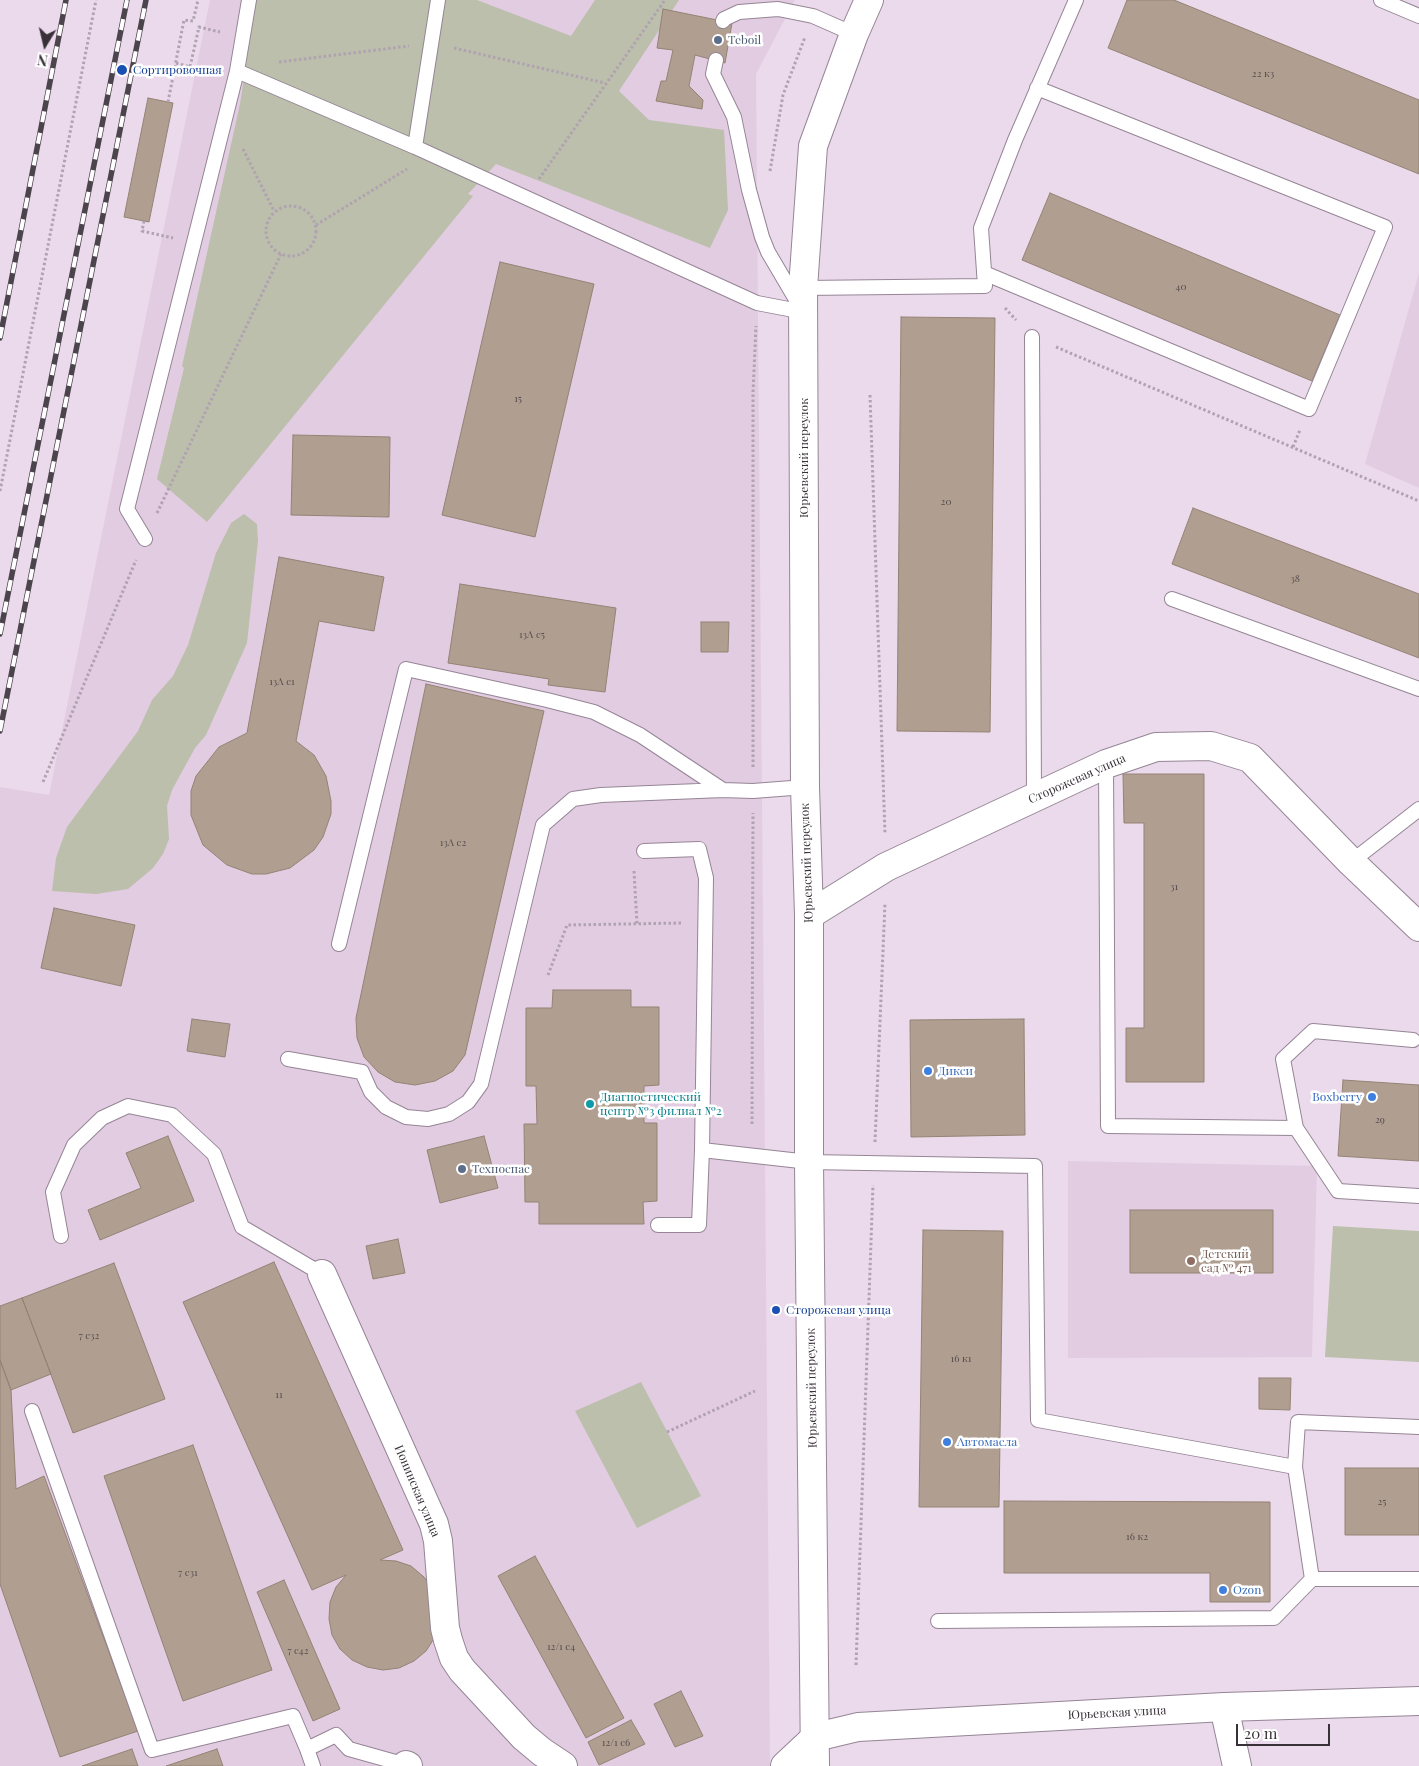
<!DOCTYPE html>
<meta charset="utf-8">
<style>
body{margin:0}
#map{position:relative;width:1419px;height:1766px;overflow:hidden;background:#ebdaeb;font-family:"Playfair Display",serif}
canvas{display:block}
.north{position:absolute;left:20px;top:20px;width:50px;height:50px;-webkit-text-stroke:4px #fff;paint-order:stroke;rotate:189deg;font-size:14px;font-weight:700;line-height:20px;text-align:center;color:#383138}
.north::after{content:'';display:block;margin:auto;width:18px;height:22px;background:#383138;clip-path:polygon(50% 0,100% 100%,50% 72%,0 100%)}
.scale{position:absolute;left:1236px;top:1724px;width:94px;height:22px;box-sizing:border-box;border:2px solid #383138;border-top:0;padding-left:6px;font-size:15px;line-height:18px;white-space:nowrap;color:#383138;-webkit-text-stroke:4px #fff;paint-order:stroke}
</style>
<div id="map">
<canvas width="1419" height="1766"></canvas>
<div class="north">N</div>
<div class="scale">20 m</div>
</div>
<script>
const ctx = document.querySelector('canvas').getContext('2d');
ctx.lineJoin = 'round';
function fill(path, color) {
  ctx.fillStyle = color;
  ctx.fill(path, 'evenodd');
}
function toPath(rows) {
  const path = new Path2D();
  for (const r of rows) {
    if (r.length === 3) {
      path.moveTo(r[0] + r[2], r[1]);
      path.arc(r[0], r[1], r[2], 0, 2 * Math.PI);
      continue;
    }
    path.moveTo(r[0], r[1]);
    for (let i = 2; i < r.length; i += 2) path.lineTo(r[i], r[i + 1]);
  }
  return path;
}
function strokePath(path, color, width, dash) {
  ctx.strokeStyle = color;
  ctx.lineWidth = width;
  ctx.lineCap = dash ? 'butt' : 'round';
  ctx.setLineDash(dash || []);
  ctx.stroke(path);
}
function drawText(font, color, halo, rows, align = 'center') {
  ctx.font = font + ' "Playfair Display",serif';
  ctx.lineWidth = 5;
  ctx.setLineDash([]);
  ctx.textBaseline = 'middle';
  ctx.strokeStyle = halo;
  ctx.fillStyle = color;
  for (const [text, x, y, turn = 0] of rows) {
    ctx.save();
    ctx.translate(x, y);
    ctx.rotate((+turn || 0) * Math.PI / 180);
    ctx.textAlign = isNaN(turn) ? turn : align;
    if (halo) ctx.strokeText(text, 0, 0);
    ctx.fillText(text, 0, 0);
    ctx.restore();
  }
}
fill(toPath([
 [210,0,795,0,756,74,770,1766,0,1766,0,787,49,795],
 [1419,273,1419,488,1365,464],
 [1068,1161,1317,1166,1312,1357,1068,1358]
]), '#e2cce2');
fill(toPath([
 [256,0,477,0,571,36,595,0,679,0,619,91,649,120,724,130,728,210,710,248,496,164,468,194,473,196,207,522,157,479,184,368,182,366,240,104],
 [244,514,257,524,258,541,247,643,206,735,195,748,172,790,167,806,169,839,163,854,153,868,128,889,96,894,52,891,56,858,67,827,138,731,152,700,173,676,188,645,216,553,231,523],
 [1333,1226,1419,1231,1419,1362,1325,1357],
 [641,1382,701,1496,637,1528,575,1411]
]), '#bbbfab');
const building = toPath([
 [1127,0,1174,0,1419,100,1419,174,1108,48,1127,0],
 [663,9,732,23,725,63,695,55,689,86,703,100,702,109,656,101,661,81,666,81,673,50,657,48,663,9],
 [148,98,173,103,149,222,124,217,148,98],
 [1050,193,1340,315,1312,381,1022,260,1050,193],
 [500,262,594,284,535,537,442,515,500,262],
 [901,317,995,318,990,732,897,731,901,317],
 [293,435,390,437,389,517,291,515,293,435],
 [1193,508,1419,594,1419,658,1172,564,1193,508],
 [279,557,384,577,374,631,319,621,296,741,314,755,326,776,331,801,331,814,323,837,314,850,290,868,266,874,252,874,227,865,203,845,191,815,191,791,196,776,219,747,247,733,279,557],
 [460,584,616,608,605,692,548,685,549,679,448,663,460,584],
 [701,622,729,622,728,652,701,652,701,622],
 [426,684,544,711,465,1055,453,1071,435,1081,415,1085,395,1082,378,1072,364,1057,357,1038,356,1018,426,684],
 [1123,774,1204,774,1204,1082,1126,1082,1126,1028,1144,1028,1144,823,1124,823,1123,774],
 [54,908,135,925,121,986,41,968,54,908],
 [553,990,631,990,631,1007,659,1007,659,1085,644,1086,644,1123,657,1123,657,1201,643,1202,644,1224,539,1224,539,1202,525,1202,524,1124,537,1124,536,1086,526,1086,526,1008,552,1008,553,990],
 [192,1019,230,1024,225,1057,187,1051,192,1019],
 [1024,1019,1025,1135,911,1137,910,1020,1024,1019],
 [1343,1080,1419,1085,1419,1161,1338,1156,1343,1080],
 [168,1136,194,1201,100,1240,88,1210,141,1188,126,1153,168,1136],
 [484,1136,498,1188,440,1203,427,1150,484,1136],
 [1130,1210,1273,1210,1273,1273,1130,1273,1130,1210],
 [923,1230,1003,1231,999,1507,919,1507,923,1230],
 [398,1239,405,1273,373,1279,366,1246,398,1239],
 [274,1262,403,1550,380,1560,396,1561,411,1566,424,1577,433,1590,435,1637,426,1651,414,1661,399,1668,383,1670,367,1667,352,1660,340,1649,332,1635,329,1619,330,1602,336,1587,346,1575,312,1590,183,1302,274,1262],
 [114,1263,165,1399,73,1433,22,1298,114,1263],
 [22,1298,51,1374,11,1390,0,1360,0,1306,22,1298],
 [0,1360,11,1390,16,1489,44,1476,138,1731,60,1757,0,1584,0,1360],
 [1259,1378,1291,1378,1290,1410,1259,1409,1259,1378],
 [193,1445,272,1670,183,1701,104,1476,193,1445],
 [1345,1468,1419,1468,1419,1535,1345,1535,1345,1468],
 [1004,1501,1270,1502,1270,1602,1210,1602,1210,1573,1004,1573,1004,1501],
 [535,1556,624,1718,586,1738,498,1576,535,1556],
 [284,1580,340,1709,313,1721,257,1592,284,1580],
 [681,1691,703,1736,675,1747,654,1704,681,1691],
 [631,1720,645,1744,599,1765,588,1742,631,1720],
 [132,1749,138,1766,82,1766,132,1749],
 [217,1749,223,1766,166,1766,217,1749]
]);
fill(building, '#b09f90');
strokePath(building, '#948375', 1);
const service = toPath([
 [249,0,237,71,415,147,757,303,804,312],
 [1381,0,1419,16],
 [723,21,724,19,739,12,778,9,813,16,854,34],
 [716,60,713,74,734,117,749,190,762,237,768,252,798,303],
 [415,147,438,0],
 [984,273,1309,409,1385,227,1037,88],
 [803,288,985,286,981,228,1015,140,1076,0],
 [1032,337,1034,798],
 [145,539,127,509,237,71],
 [1172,599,1419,689],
 [1106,764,1108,1126,1296,1128],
 [644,851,699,849,706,878,702,1150],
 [1351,862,1419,809],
 [339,944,406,669,547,700,594,712,640,735,723,790],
 [1413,1040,1313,1031,1283,1059,1296,1128,1338,1191,1419,1196],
 [288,1059,362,1072,371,1092,386,1107,406,1117,428,1119,449,1114,468,1102,481,1084,543,825,573,799,601,795,723,790,753,791,805,787],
 [658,1225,699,1225,702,1150,809,1162,1035,1166,1038,1420,1295,1467],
 [61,1236,53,1192,74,1145,102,1118,128,1106,172,1115,214,1154,242,1227,322,1274],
 [32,1411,152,1750,293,1716,307,1749],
 [1312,1579,1295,1467,1298,1422,1419,1427],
 [938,1621,1274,1618,1312,1579,1419,1579],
 [313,1766,307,1749,336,1735,349,1749,406,1765]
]);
const minor = toPath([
 [809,915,886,867,1106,764,1156,747,1211,746,1250,758,1351,862,1419,927],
 [322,1274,434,1524,438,1541,445,1628,448,1640,454,1658,462,1670,524,1737,542,1752,563,1766],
 [1224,1707,1237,1766],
 [406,1765,408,1766],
 [785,1766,816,1737,858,1727,1224,1707,1419,1701]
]);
const tertiary = toPath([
 [815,1766,809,1162,809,915,805,787,803,288,813,146,854,34,869,0]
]);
strokePath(service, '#958595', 16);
strokePath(minor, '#958595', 30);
strokePath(tertiary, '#958595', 30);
strokePath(toPath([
 [454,48,605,83],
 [279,62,409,46],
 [176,63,190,67,199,27,220,32],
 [168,102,184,20,193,21,198,0],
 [243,149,274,211],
 [770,171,783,95,805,37],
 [539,179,665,0],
 [291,231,25],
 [144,221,142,231,173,238],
 [316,225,407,169],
 [1005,308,1016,320],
 [1056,347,1419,501],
 [870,395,885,834],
 [1293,447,1300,430],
 [0,491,96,0],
 [157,513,281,254],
 [753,767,753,393,756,326],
 [43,782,136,560],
 [634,871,637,924],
 [548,975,567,925,682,923],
 [752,1124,753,813],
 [875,1142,885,903],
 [667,1432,755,1391],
 [856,1665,873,1185]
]), '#b0a2b0', 3, [2.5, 2.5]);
strokePath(service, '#fff', 14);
strokePath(minor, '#fff', 28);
strokePath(tertiary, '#fff', 28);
const rail = toPath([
 [0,338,66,0],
 [0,634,127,0],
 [0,731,146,0]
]);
strokePath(rail, '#4c444c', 5.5);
strokePath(rail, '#fff', 4, [11]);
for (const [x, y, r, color] of [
 [718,40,5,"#5c6f8a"],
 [122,70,6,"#1a4fb4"],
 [928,1071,5,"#3f7fe0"],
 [1372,1097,5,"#3f7fe0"],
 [590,1104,5,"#0f9aa8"],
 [462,1169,5,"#5c6f8a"],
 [1191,1261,5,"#8d6e63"],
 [776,1310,5,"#1a4fb4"],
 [947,1442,5,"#3f7fe0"],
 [1223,1590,5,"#3f7fe0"]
]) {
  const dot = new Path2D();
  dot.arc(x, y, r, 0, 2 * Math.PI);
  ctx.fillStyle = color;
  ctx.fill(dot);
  strokePath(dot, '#fff', 2);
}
drawText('10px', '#564c4e', null, [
 ["22 к3",1263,74],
 ["40",1181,287],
 ["15",518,399],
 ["20",946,502],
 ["38",1295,579],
 ["13А с5",532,635],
 ["13А с1",282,682],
 ["13А с2",453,843],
 ["31",1174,887],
 ["29",1380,1120],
 ["7 с32",89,1336],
 ["16 к1",961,1359],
 ["11",279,1395],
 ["25",1382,1502],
 ["16 к2",1137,1537],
 ["7 с31",188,1573],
 ["12/1 с4",561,1647],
 ["7 с42",298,1651],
 ["12/1 с6",616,1743]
]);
drawText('12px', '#4e5e75', '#fff', [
 ["Teboil",728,40],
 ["Техноспас",472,1169]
], 'left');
drawText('12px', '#164399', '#fff', [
 ["Сортировочная",133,70],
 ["Сторожевая улица",786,1310]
], 'left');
drawText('12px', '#383138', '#fff', [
 ["Юрьевский переулок",804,458,-90],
 ["Сторожевая улица",1077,779,-24],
 ["Юрьевский переулок",807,863,-92],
 ["Юрьевский переулок",812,1388,-91],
 ["Ионинская улица",417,1491,67],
 ["Юрьевская улица",1117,1713,-3]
]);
drawText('12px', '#366cbe', '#fff', [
 ["Дикси",938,1071],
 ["Boxberry",1362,1097,"right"],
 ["Автомасла",957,1442],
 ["Ozon",1233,1590]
], 'left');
drawText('12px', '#0d838f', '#fff', [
 ["Диагностический",600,1097],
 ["центр №3 филиал №2",600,1111]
], 'left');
drawText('12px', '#785e54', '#fff', [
 ["Детский",1201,1254],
 ["сад № 471",1201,1268]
], 'left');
</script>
